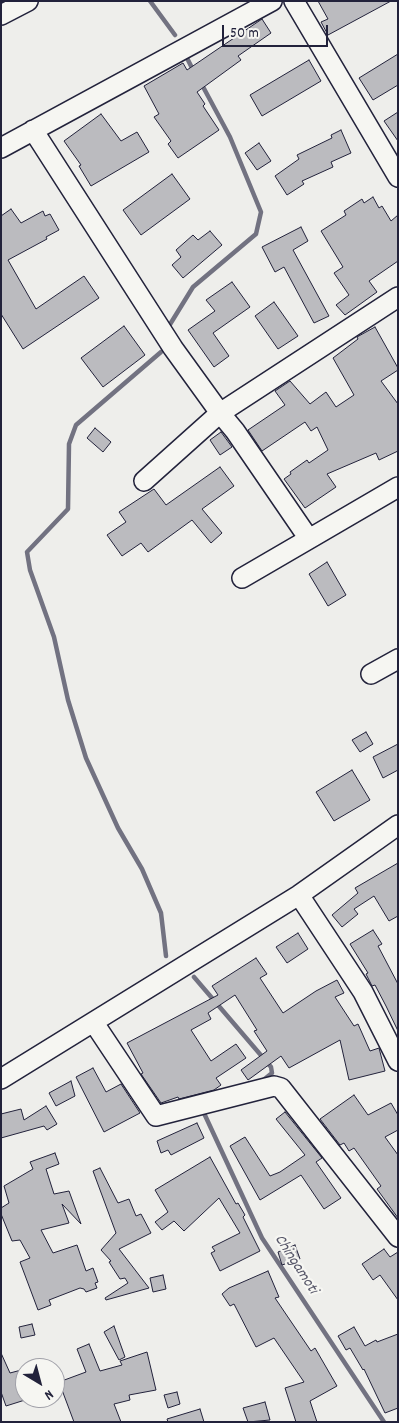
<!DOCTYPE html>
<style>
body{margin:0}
#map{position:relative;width:399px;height:1423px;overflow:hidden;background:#eeeeeb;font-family:Dekko,sans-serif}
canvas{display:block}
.frame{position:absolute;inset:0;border:2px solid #22223b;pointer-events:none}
.north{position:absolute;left:15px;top:1358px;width:50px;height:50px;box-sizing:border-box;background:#f6f6f2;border:1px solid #a1a1a9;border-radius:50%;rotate:143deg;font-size:14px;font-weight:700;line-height:20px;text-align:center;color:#22223b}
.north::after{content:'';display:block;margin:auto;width:18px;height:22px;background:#22223b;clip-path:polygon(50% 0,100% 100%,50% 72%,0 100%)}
.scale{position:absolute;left:222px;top:25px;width:106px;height:22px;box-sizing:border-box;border:2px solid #22223b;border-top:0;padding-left:6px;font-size:15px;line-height:18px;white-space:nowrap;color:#22223b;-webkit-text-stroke:4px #f6f6f2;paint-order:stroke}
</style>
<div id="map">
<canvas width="399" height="1423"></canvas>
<div class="frame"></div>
<div class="north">N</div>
<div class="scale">50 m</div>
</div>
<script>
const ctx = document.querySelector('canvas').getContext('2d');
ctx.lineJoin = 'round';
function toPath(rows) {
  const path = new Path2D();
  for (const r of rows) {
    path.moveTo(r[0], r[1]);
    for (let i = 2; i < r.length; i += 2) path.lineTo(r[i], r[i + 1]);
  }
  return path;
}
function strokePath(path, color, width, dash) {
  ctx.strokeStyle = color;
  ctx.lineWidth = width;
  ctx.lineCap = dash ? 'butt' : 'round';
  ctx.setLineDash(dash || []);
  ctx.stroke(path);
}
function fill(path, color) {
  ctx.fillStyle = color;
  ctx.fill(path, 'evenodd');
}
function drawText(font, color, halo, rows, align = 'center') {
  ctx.font = font + ' Dekko,sans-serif';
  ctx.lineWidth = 4.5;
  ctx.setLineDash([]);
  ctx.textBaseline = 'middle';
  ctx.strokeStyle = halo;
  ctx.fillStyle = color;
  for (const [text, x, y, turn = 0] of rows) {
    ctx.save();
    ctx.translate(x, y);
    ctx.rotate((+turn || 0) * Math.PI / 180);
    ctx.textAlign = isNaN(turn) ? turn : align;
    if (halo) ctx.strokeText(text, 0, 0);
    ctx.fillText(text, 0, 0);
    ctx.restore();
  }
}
strokePath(toPath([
 [150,1,175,35],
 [185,54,194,72],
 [169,326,193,287,256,234,261,212,230,137,201,83],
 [161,352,76,425,69,444,68,509,27,552,30,570,54,637,68,700,86,758,118,828,142,869,161,913,166,956],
 [194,977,271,1067,272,1073,261,1082],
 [203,1111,262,1238,384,1422]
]), '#727281', 4.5);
const building = toPath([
 [318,1,391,1,328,35,321,22,328,19,318,1],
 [262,19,271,33,238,56,241,60,197,92,205,104,203,106,219,130,178,158,168,144,171,141,154,117,159,114,144,86,183,63,187,70,262,19],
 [398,54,398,85,373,100,359,78,398,54],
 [309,60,321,81,262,116,250,95,309,60],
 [398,112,398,141,384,121,398,112],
 [101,114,121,141,137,132,149,152,91,186,79,166,81,165,64,141,101,114],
 [341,130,351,153,331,162,333,167,302,181,304,184,287,195,275,176,299,159,297,155,332,138,331,135,341,130],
 [259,143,271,161,257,170,245,153,259,143],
 [172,174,190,199,141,235,123,210,172,174],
 [373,197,379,208,382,206,391,221,398,215,398,261,369,281,377,292,345,315,336,305,349,295,334,273,343,267,321,231,346,215,344,211,362,199,364,203,373,197],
 [11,209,21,223,43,211,45,216,50,214,59,230,46,237,47,239,8,260,36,309,84,276,99,298,23,349,1,314,1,216,11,209],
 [301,227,308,241,293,250,329,316,314,323,284,267,275,272,262,247,301,227],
 [210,231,222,245,183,278,172,265,181,257,176,250,193,235,198,240,210,231],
 [232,282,250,307,213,333,229,356,214,367,188,330,215,311,206,300,232,282],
 [274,302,298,336,278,349,255,316,274,302],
 [124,326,145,355,103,387,81,358,124,326],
 [375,327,398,368,398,370,381,381,398,404,398,451,379,460,376,453,327,474,336,487,305,508,284,479,291,474,290,472,307,460,309,463,328,450,317,427,311,431,305,422,262,451,248,430,285,405,275,391,290,381,310,404,326,392,336,407,354,395,333,358,358,339,357,337,375,327],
 [95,428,111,442,103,452,87,438,95,428],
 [221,432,232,447,220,455,210,440,221,432],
 [220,467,234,486,202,509,222,533,211,543,192,520,148,552,141,543,122,556,107,535,126,522,119,512,154,489,166,505,220,467],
 [327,562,346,595,328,606,309,574,327,562],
 [366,732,373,744,360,752,352,740,366,732],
 [398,744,398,770,383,778,373,757,398,744],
 [352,770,370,800,334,821,316,792,352,770],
 [398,863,398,916,389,921,374,896,354,909,358,914,342,927,332,915,358,893,355,888,398,863],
 [373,930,382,944,378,946,398,984,398,1031,386,1006,375,985,372,986,366,974,368,973,350,944,373,930],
 [298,933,308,949,287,963,276,947,298,933],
 [256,958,267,974,260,978,283,1013,316,991,337,980,344,993,335,997,354,1026,358,1024,370,1051,379,1048,385,1071,349,1080,340,1040,289,1068,281,1056,248,1080,241,1070,267,1051,254,1031,257,1030,235,995,208,1013,211,1019,191,1030,211,1061,236,1044,246,1058,216,1078,221,1085,214,1090,179,1099,178,1097,161,1103,141,1074,143,1073,127,1043,218,995,212,986,256,958],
 [93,1068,106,1092,121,1084,140,1113,104,1132,76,1077,93,1068],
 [71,1081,75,1096,56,1106,49,1093,71,1081],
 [354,1095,368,1115,391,1103,398,1115,398,1130,385,1137,398,1155,398,1218,377,1189,381,1186,354,1148,349,1151,344,1143,340,1145,320,1119,354,1095],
 [46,1106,57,1124,47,1130,44,1126,1,1138,1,1114,21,1109,24,1120,46,1106],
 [285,1112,322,1158,316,1162,341,1198,324,1209,301,1175,260,1200,230,1146,245,1137,270,1176,280,1172,305,1155,276,1119,285,1112],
 [197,1123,204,1138,171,1155,168,1150,161,1153,157,1141,197,1123],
 [55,1153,59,1164,46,1169,54,1194,69,1191,81,1224,62,1204,69,1223,41,1230,53,1253,77,1245,86,1271,93,1268,98,1282,95,1283,97,1288,86,1292,84,1289,80,1288,49,1300,51,1305,38,1310,20,1262,30,1258,20,1240,12,1241,1,1214,1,1208,9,1203,4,1186,33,1169,30,1162,55,1153],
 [210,1157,236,1204,238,1203,245,1215,243,1217,260,1251,220,1271,211,1253,215,1251,212,1247,240,1233,219,1198,184,1231,174,1221,162,1230,155,1222,168,1212,155,1190,210,1157],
 [100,1168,118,1203,129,1199,136,1216,141,1214,151,1233,119,1249,149,1288,106,1300,105,1298,128,1283,125,1278,120,1279,109,1262,111,1261,101,1250,116,1233,93,1171,100,1168],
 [295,1245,300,1259,282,1265,278,1252,295,1245],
 [384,1249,390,1257,398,1252,398,1300,380,1275,373,1280,362,1264,384,1249],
 [268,1271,279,1297,275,1298,311,1351,315,1348,337,1386,310,1401,317,1422,296,1422,285,1388,304,1382,274,1338,256,1347,234,1304,230,1306,222,1294,229,1288,268,1271],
 [163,1275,166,1289,153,1292,150,1278,163,1275],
 [32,1324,35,1335,21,1338,19,1327,32,1324],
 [114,1326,125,1357,119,1360,104,1332,114,1326],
 [354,1327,365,1346,376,1340,377,1342,398,1334,398,1408,385,1413,364,1369,363,1370,350,1348,346,1350,338,1336,354,1327],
 [89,1344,100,1371,122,1365,120,1361,147,1352,156,1390,129,1395,130,1400,114,1404,121,1422,74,1422,59,1382,86,1372,77,1349,89,1344],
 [1,1353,10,1373,25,1369,25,1400,6,1406,1,1392,1,1353],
 [177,1392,180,1404,168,1408,164,1395,177,1392],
 [265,1402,270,1420,248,1422,243,1408,265,1402],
 [200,1409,204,1422,168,1422,167,1419,200,1409]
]);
fill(building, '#bbbbbf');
strokePath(building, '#22223b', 1);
const minor = toPath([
 [294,1,398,177],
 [1,15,28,1],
 [33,130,173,348,220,413,144,481],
 [1,148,272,1],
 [398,297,220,413,235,431,309,539,398,487],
 [242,578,309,539],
 [371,674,398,659],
 [299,895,363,992,398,1061],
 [94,1023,156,1116,266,1088,274,1086,281,1088,398,1237],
 [1,1079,299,895,398,825]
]);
strokePath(minor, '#22223b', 22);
strokePath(minor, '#f6f6f2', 19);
drawText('italic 16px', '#575769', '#f6f6f2', [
 ["Chingamoti",295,1265,57]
]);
</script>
